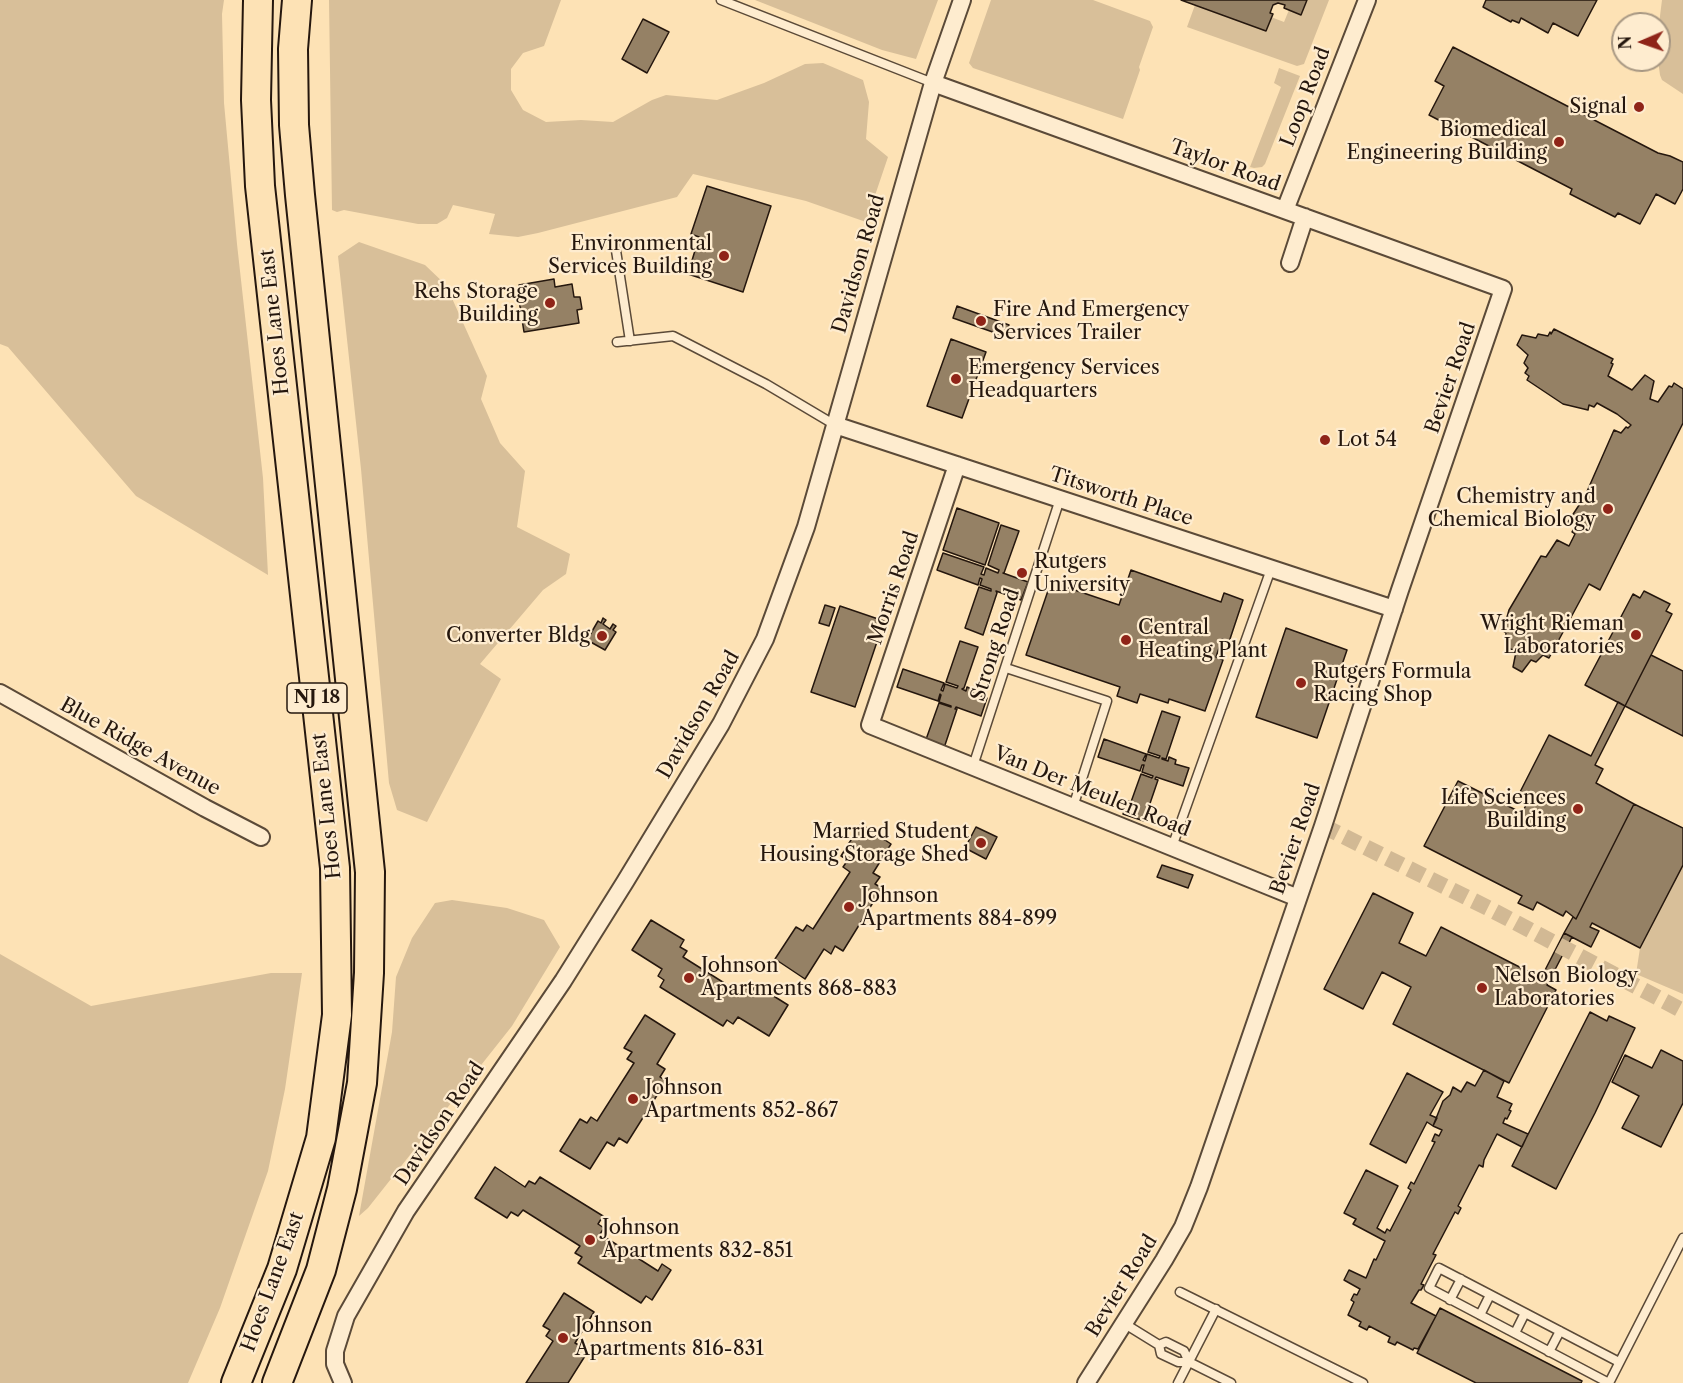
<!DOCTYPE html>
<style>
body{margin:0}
#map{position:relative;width:1683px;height:1383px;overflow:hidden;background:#fde2b5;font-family:"Libre Caslon Text",serif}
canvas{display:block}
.north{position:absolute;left:1611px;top:12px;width:60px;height:60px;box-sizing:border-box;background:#feeccf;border:2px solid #a79782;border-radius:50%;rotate:268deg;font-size:16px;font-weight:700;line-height:24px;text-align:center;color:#25170e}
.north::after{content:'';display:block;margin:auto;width:21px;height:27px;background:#8f2418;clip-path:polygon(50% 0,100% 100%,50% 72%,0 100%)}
</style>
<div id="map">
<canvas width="1683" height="1383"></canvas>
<div class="north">N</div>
</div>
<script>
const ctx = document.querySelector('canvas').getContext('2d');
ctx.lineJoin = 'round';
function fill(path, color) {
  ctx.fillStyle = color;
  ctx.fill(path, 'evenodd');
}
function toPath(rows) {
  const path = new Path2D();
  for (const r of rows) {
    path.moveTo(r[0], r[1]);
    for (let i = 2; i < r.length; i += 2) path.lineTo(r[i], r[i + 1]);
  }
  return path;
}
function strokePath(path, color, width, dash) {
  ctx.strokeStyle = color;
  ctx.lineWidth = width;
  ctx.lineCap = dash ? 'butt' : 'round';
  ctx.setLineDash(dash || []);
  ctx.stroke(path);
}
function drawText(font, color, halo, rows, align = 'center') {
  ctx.font = font + ' "Libre Caslon Text",serif';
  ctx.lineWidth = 4.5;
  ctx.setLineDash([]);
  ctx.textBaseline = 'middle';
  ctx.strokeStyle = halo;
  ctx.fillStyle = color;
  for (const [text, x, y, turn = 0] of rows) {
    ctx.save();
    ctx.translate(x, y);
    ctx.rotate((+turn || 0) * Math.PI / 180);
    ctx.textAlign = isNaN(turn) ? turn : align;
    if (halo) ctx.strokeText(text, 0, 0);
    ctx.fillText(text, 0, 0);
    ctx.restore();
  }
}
fill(toPath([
 [0,0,224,0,222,14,224,103,237,244,263,478,268,575,136,496,8,347,0,344],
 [329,0,561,0,544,46,523,53,511,69,511,90,523,110,546,122,581,120,613,122,652,100,666,95,717,100,764,83,805,64,823,63,863,80,869,102,866,139,888,157,866,222,806,201,693,174,677,197,538,233,518,237,489,234,495,214,453,205,447,218,437,224,418,224,344,210,337,212,332,210],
 [755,0,938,0,916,59,882,50],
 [991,0,1093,0,1150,21,1153,27,1139,67,1140,70,1123,119,973,68,969,63],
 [1307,0,1329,0,1304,64,1297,66,1187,27,1195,5,1266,31,1271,17,1284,22,1289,10,1301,15],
 [1662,0,1683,0,1683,94,1662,80,1660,75,1658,60,1659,24],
 [1279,68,1300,76,1265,164,1262,167,1254,168,1250,167,1281,87,1274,83],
 [359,242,425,265,446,285,487,376,481,399,500,443,525,471,517,527,570,554,566,574,543,590,480,664,501,679,427,822,397,810,389,783,361,469,338,256],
 [1683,865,1683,994,1636,974,1640,948],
 [452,900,507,908,544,920,560,947,512,1026,368,1208,359,1216,392,1032,396,977,412,938,435,903],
 [0,954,91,1006,271,973,302,973,285,1089,268,1171,220,1308,188,1383,0,1383]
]), '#d8bf99');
const building = toPath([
 [1181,0,1307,0,1301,15,1284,8,1285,5,1278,3,1273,5,1270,13,1273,14,1266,31,1181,0],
 [1486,0,1597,0,1578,36,1553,23,1548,33,1521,18,1519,23,1512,20,1511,22,1483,7,1486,0],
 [643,19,669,32,647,73,622,59,643,19],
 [1453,47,1658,153,1670,156,1683,162,1683,189,1675,204,1656,194,1640,224,1618,213,1615,217,1570,194,1572,189,1429,115,1444,86,1435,81,1453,47],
 [707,186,771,206,743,292,688,274,699,237,691,234,707,186],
 [554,279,555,287,572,284,574,297,580,297,582,309,577,310,579,323,524,332,518,294,520,294,519,285,554,279],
 [957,306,1009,325,1004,336,953,318,957,306],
 [1554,329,1613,359,1611,363,1613,364,1608,376,1632,390,1645,375,1654,381,1650,399,1658,402,1669,386,1672,387,1674,383,1683,389,1683,423,1600,590,1589,584,1549,658,1543,655,1536,662,1531,660,1522,672,1513,667,1516,652,1507,647,1508,641,1505,639,1506,633,1503,631,1509,610,1541,556,1546,557,1557,540,1569,546,1575,534,1572,532,1575,526,1568,522,1585,496,1614,430,1621,433,1626,427,1628,428,1631,425,1617,414,1597,403,1594,407,1589,405,1588,410,1563,404,1527,380,1529,376,1525,373,1528,368,1524,363,1528,355,1517,345,1522,335,1536,338,1538,334,1548,336,1550,332,1551,334,1554,329],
 [951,339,986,352,962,418,927,406,951,339],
 [957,508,999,523,985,565,943,550,957,508],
 [1001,525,1019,531,1004,573,1003,573,1028,582,1021,600,996,591,997,593,983,635,965,628,979,587,991,591,991,589,980,585,982,579,980,578,978,585,937,570,943,553,984,567,981,574,984,575,986,568,998,573,999,570,988,565,1001,525],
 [1131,570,1221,602,1224,593,1243,600,1229,642,1222,639,1216,657,1223,660,1205,711,1169,699,1168,703,1140,694,1137,703,1117,696,1120,687,1026,655,1051,582,1119,605,1131,570],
 [1644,591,1670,604,1666,611,1672,614,1625,706,1585,685,1633,594,1640,598,1644,591],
 [825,605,835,608,829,626,819,623,825,605],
 [840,606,884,621,855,707,811,692,840,606],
 [603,618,606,620,603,624,610,629,613,624,616,626,613,630,616,632,605,650,587,640,598,621,601,623,603,618],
 [1286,628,1347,650,1317,738,1256,717,1286,628],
 [960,641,978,647,964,688,962,689,966,691,967,687,974,690,973,693,987,698,981,716,956,707,955,709,957,709,943,751,924,745,939,703,951,707,951,706,939,702,941,695,940,694,938,701,897,687,903,669,944,683,941,690,943,691,945,684,957,688,958,686,946,682,960,641],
 [1651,655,1683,671,1683,736,1625,706,1651,655],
 [1618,702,1625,706,1595,765,1603,769,1596,783,1634,804,1576,919,1566,911,1563,916,1537,902,1533,910,1518,903,1522,896,1424,846,1458,781,1522,813,1527,803,1517,798,1549,735,1591,756,1618,702],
 [1162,711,1180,717,1166,759,1162,758,1162,759,1168,761,1169,757,1176,760,1175,764,1189,768,1183,786,1156,777,1155,779,1158,780,1144,821,1123,814,1128,801,1131,802,1141,774,1152,778,1153,776,1142,772,1144,765,1142,765,1140,771,1098,757,1104,739,1146,754,1143,760,1145,761,1147,754,1159,758,1160,756,1148,752,1162,711],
 [1634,804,1683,828,1683,865,1640,948,1592,923,1590,927,1599,931,1591,947,1564,933,1573,917,1576,919,1634,804],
 [861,824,891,844,873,873,880,877,875,884,882,888,843,951,835,946,831,954,824,949,805,979,775,959,796,927,803,931,807,925,813,929,850,872,843,867,848,860,841,856,861,824],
 [976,827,997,837,986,859,965,848,976,827],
 [1162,865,1193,875,1188,888,1157,877,1162,865],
 [1373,893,1413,913,1399,943,1426,956,1441,927,1541,978,1564,933,1572,937,1547,985,1556,990,1509,1083,1393,1024,1411,987,1382,972,1363,1009,1324,989,1373,893],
 [651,920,684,940,680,947,687,951,683,957,737,991,741,985,751,992,756,985,788,1005,769,1036,738,1017,733,1024,727,1020,723,1026,660,987,664,980,658,976,662,969,632,950,651,920],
 [1590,1012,1607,1021,1609,1016,1635,1028,1595,1113,1556,1189,1512,1166,1590,1012],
 [645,1015,675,1034,657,1064,665,1069,660,1077,666,1081,627,1143,619,1138,614,1146,607,1142,590,1169,560,1151,580,1119,587,1123,591,1117,597,1121,634,1063,627,1059,632,1052,624,1048,645,1015],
 [1661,1050,1683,1061,1683,1103,1661,1147,1622,1128,1639,1096,1612,1082,1625,1055,1652,1068,1661,1050],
 [1484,1070,1504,1081,1497,1097,1512,1104,1509,1110,1511,1111,1507,1119,1505,1118,1503,1123,1528,1134,1522,1147,1497,1134,1484,1160,1483,1167,1479,1165,1458,1206,1461,1208,1458,1214,1455,1212,1433,1254,1436,1255,1421,1284,1424,1285,1421,1290,1419,1290,1411,1303,1436,1316,1418,1349,1414,1348,1413,1350,1397,1342,1395,1345,1388,1342,1390,1337,1369,1326,1367,1330,1359,1326,1361,1322,1348,1315,1354,1302,1351,1300,1354,1294,1357,1295,1360,1289,1344,1280,1349,1270,1366,1278,1374,1259,1376,1260,1385,1241,1353,1224,1356,1219,1344,1213,1366,1170,1398,1186,1377,1228,1385,1233,1387,1229,1390,1231,1411,1190,1408,1188,1411,1182,1414,1184,1435,1142,1432,1141,1435,1134,1439,1136,1442,1130,1433,1126,1443,1101,1450,1095,1453,1087,1461,1092,1467,1082,1475,1086,1484,1070],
 [1407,1073,1443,1092,1430,1115,1437,1118,1433,1126,1427,1122,1406,1163,1370,1144,1407,1073],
 [495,1167,525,1187,529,1181,535,1184,540,1177,603,1216,598,1224,604,1228,600,1234,658,1271,662,1264,671,1270,652,1300,646,1296,641,1303,578,1263,582,1257,575,1253,580,1246,523,1210,518,1216,511,1212,507,1218,475,1198,495,1167],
 [564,1293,594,1312,575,1343,582,1347,578,1352,585,1356,568,1383,526,1383,553,1341,546,1336,550,1330,543,1326,564,1293],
 [1440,1308,1582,1381,1581,1383,1476,1383,1417,1353,1440,1308]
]);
fill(building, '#958165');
strokePath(building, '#25170e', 1.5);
strokePath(toPath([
 [1323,826,1490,909,1683,1011]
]), '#d2b994', 16, [16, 8]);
const service = toPath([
 [721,0,933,83],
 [615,244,630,341],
 [617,342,673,336,766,384,835,425],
 [1006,668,1107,701,1073,807],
 [973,766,1060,499],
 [1172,847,1271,569],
 [1180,1292,1363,1383],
 [1450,1300,1461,1279],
 [1480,1315,1490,1295],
 [1125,1324,1159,1345,1161,1354,1178,1362,1189,1362,1231,1383],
 [1515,1333,1525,1313],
 [1159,1345,1166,1342,1184,1351,1189,1362],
 [1549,1352,1560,1331],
 [1619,1362,1439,1268,1429,1288,1609,1383,1683,1238],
 [1178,1383,1216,1309]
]);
const minor = toPath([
 [933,83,1503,289,1400,590,1323,826,1199,1187,1183,1227,1164,1260,1086,1383],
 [1285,210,1367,0],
 [1290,263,1305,217],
 [835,425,1394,609],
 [957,465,870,725,1298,898],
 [0,693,205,808,261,837],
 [343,1383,335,1364,335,1351,346,1316,406,1211,563,981,625,882,721,724,765,639,806,527,933,83,962,0]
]);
const trunk = toPath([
 [236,1383,282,1269,321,1138,337,1015,335,868,260,186,256,100,258,0],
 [277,1383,321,1270,342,1189,362,1083,369,973,370,872,300,195,294,125,293,49,297,0]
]);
strokePath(service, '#5b4a38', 11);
strokePath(minor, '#5b4a38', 20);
strokePath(trunk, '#25170e', 32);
strokePath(service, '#feeccf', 8);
strokePath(minor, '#feeccf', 16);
strokePath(trunk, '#fde2b5', 28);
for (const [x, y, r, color] of [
 [1639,107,6,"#8f2418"],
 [1559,142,6,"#8f2418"],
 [724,256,6,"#8f2418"],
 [550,303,6,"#8f2418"],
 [981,321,6,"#8f2418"],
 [956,379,6,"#8f2418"],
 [1325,440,6,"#8f2418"],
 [1608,509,6,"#8f2418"],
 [1022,573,6,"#8f2418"],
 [1636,635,6,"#8f2418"],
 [602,636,6,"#8f2418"],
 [1126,640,6,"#8f2418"],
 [1301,683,6,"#8f2418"],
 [1578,809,6,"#8f2418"],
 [981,843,6,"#8f2418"],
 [849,907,6,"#8f2418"],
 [689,978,6,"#8f2418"],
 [1482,988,6,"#8f2418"],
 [633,1099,6,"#8f2418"],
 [590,1240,6,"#8f2418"],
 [563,1338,6,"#8f2418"]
]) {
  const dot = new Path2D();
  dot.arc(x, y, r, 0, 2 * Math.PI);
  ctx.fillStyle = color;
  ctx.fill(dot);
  strokePath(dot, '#feeccf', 2);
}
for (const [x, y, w] of [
 [317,698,60]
]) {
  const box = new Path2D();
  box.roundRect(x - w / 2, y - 15, w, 30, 4.5);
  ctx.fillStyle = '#feeccf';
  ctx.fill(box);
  strokePath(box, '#25170e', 1.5);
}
drawText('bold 18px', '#25170e', null, [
 ["NJ 18",317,698]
]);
drawText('20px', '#25170e', '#feeccf', [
 ["Loop Road",1306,97,-69],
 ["Taylor Road",1225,166,20],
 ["Davidson Road",859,264,-74],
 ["Hoes Lane East",275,322,-96],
 ["Bevier Road",1451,378,-71],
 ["Titsworth Place",1121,497,18],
 ["Morris Road",894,588,-71],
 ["Strong Road",996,645,-72],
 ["Davidson Road",699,715,-60],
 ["Blue Ridge Avenue",140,747,29],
 ["Van Der Meulen Road",1092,792,22],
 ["Hoes Lane East",327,806,-96],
 ["Bevier Road",1296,839,-71],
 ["Davidson Road",440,1124,-56],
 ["Hoes Lane East",273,1282,-70],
 ["Bevier Road",1122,1286,-58]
]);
drawText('20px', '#25170e', '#feeccf', [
 ["Signal",1627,107,"right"],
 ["Biomedical",1547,130,"right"],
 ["Engineering Building",1547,153,"right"],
 ["Environmental",712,244,"right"],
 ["Services Building",712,267,"right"],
 ["Rehs Storage",538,292,"right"],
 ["Building",538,315,"right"],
 ["Fire And Emergency",993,310],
 ["Services Trailer",993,333],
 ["Emergency Services",968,368],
 ["Headquarters",968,391],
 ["Lot 54",1337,440],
 ["Chemistry and",1596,497,"right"],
 ["Chemical Biology",1596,520,"right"],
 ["Rutgers",1034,562],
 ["University",1034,585],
 ["Wright Rieman",1624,624,"right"],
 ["Laboratories",1624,647,"right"],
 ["Central",1138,628],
 ["Heating Plant",1138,651],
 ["Converter Bldg",590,636,"right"],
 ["Rutgers Formula",1313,672],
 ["Racing Shop",1313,695],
 ["Life Sciences",1566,798,"right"],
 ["Building",1566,821,"right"],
 ["Married Student",969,832,"right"],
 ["Housing Storage Shed",969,855,"right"],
 ["Johnson",861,896],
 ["Apartments 884-899",861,919],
 ["Johnson",701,966],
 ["Apartments 868-883",701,989],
 ["Nelson Biology",1494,976],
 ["Laboratories",1494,999],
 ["Johnson",645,1088],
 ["Apartments 852-867",645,1111],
 ["Johnson",602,1228],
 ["Apartments 832-851",602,1251],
 ["Johnson",575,1326],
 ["Apartments 816-831",575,1349]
], 'left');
</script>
